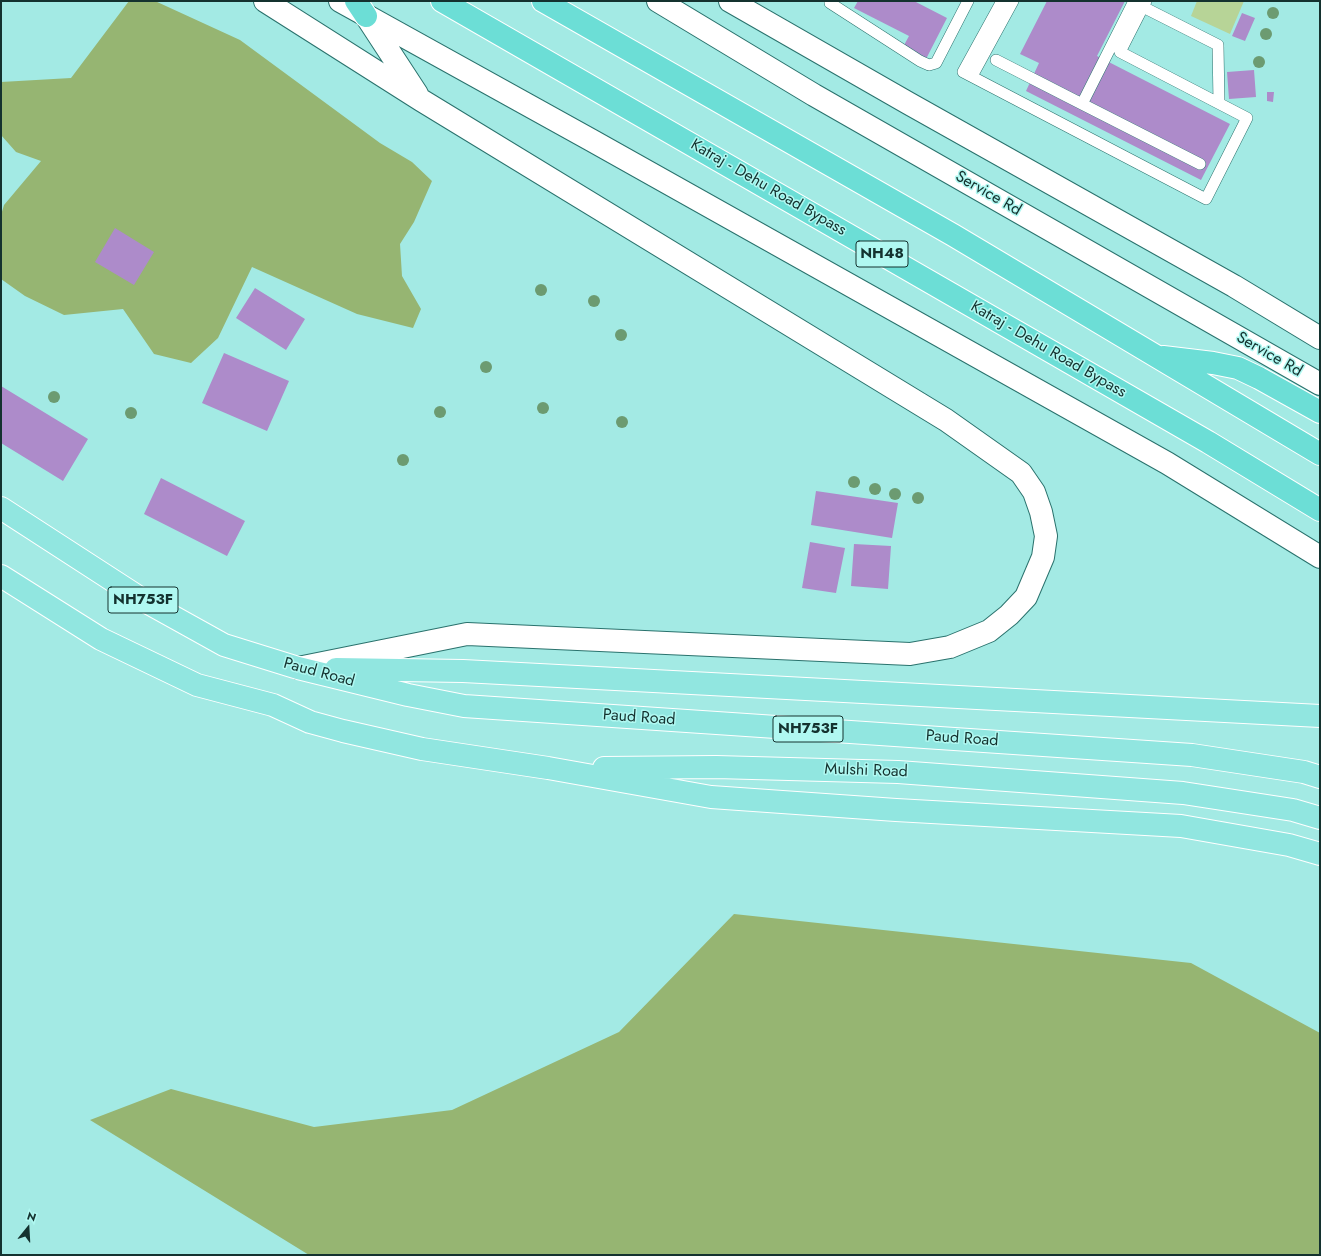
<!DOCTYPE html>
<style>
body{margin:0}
#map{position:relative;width:1321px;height:1256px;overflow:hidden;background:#a3eae4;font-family:Jost,sans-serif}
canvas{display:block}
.frame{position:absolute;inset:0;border:2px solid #14322f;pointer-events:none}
.north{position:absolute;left:8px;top:1208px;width:40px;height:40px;-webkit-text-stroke:3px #b0f8f1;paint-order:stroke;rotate:18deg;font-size:11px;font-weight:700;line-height:16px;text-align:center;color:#14322f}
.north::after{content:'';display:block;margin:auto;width:14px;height:18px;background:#14322f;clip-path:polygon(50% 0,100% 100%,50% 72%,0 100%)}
</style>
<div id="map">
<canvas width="1321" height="1256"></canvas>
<div class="frame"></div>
<div class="north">N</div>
</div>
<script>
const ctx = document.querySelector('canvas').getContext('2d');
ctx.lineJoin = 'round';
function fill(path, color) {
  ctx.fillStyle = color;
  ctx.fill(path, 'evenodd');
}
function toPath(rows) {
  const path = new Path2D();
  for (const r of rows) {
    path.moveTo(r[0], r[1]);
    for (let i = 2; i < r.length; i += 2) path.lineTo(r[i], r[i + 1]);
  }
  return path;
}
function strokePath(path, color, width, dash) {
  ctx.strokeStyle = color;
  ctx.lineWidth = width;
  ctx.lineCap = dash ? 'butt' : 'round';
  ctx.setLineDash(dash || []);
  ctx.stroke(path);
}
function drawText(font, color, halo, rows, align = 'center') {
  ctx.font = font + ' Jost,sans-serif';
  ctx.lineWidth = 3;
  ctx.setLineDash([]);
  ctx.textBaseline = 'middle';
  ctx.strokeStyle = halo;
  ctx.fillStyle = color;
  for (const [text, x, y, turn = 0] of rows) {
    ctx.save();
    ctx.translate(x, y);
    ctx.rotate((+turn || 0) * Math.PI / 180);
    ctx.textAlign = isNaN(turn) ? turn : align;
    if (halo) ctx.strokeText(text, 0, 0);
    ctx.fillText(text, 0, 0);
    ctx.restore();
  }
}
fill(toPath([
 [1197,1,1244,1,1230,34,1191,16]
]), '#b7d497');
fill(toPath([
 [129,1,155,1,240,40,380,143,412,162,432,181,414,222,400,244,402,276,421,309,413,328,357,314,252,267,218,338,191,363,154,354,123,309,64,315,25,296,1,279,1,215,4,205,41,161,16,152,1,135,1,82,71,78],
 [734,914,1191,963,1320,1033,1320,1255,309,1255,90,1120,171,1089,314,1127,452,1110,619,1032]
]), '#96b572');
fill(toPath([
 [858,1,914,1,947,18,926,59,903,47,909,36,854,8],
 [1047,1,1125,1,1097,56,1230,124,1201,180,1026,91,1039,63,1020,54],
 [1242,13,1255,18,1245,41,1232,36],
 [1254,70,1256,97,1229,99,1227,72],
 [1267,92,1274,92,1273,102,1267,101],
 [115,228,154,252,134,285,95,262],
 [255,288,305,319,286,350,236,318],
 [224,353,289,381,267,431,202,403],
 [1,386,88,439,63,481,1,443],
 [161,478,245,521,227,556,144,514],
 [816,491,898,503,892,538,811,525],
 [810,542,845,548,836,593,802,588],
 [854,544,891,546,888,589,851,586]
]), '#ad8bca');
const service = toPath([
 [830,1,830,3,920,61,929,65,936,63,968,1],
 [1002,1,963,72,1206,199,1247,118,1120,52,1146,1],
 [1134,1,1082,104,1200,164],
 [1143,7,1218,45,1219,103],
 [996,60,1082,104],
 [972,76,1013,1]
]);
const tertiary = toPath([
 [265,1,421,100,946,420,1021,473,1034,492,1041,512,1046,536,1043,557,1026,597,1009,615,989,631,950,647,910,654,467,634,298,668],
 [340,1,591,140,1167,463,1320,557],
 [658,1,814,95,1320,384],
 [730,1,908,103,1234,286,1320,338],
 [368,19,417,94]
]);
const primary = toPath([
 [1,508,143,600,224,645,298,668,408,695,464,706,1192,755,1304,772,1320,777],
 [1,576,101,639,197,685,273,705,310,722,343,731,422,749,548,768,711,797,896,810,1181,826,1289,845,1320,854],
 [336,669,463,671,1320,716],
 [604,768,716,767,898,772,1183,793,1293,810,1320,818]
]);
const trunk = toPath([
 [356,1,366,16],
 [442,1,1208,442,1320,510],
 [543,1,953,235,1320,454],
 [1163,357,1213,363,1238,368,1259,378,1320,412]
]);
strokePath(service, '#2a726d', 12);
strokePath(tertiary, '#2a726d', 24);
strokePath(primary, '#fff', 24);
strokePath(trunk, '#fff', 24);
strokePath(service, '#fff', 11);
strokePath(tertiary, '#fff', 22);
strokePath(primary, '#91e6e0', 22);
strokePath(trunk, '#6cded6', 22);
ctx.fillStyle = '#6c9b71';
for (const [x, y] of [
 [1273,13],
 [1266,34],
 [1259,62],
 [541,290],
 [594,301],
 [621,335],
 [486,367],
 [54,397],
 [543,408],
 [440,412],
 [131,413],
 [622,422],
 [403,460],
 [854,482],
 [875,489],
 [895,494],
 [918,498]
]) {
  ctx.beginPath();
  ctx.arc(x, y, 6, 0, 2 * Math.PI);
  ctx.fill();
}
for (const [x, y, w] of [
 [882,254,52],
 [143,600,70],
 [808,729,70]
]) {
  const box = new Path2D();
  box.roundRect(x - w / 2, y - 13, w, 26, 3);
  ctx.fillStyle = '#b0f8f1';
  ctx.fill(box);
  strokePath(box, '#14322f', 1);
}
drawText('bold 15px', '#14322f', null, [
 ["NH48",882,254],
 ["NH753F",143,600],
 ["NH753F",808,729]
]);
drawText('16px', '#14322f', '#b0f8f1', [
 ["Katraj - Dehu Road Bypass",768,188,30],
 ["Service Rd",988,194,30],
 ["Katraj - Dehu Road Bypass",1048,350,30],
 ["Service Rd",1269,355,30],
 ["Paud Road",319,673,15],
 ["Paud Road",639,718,4],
 ["Paud Road",962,739,4],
 ["Mulshi Road",866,771,2]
]);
</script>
